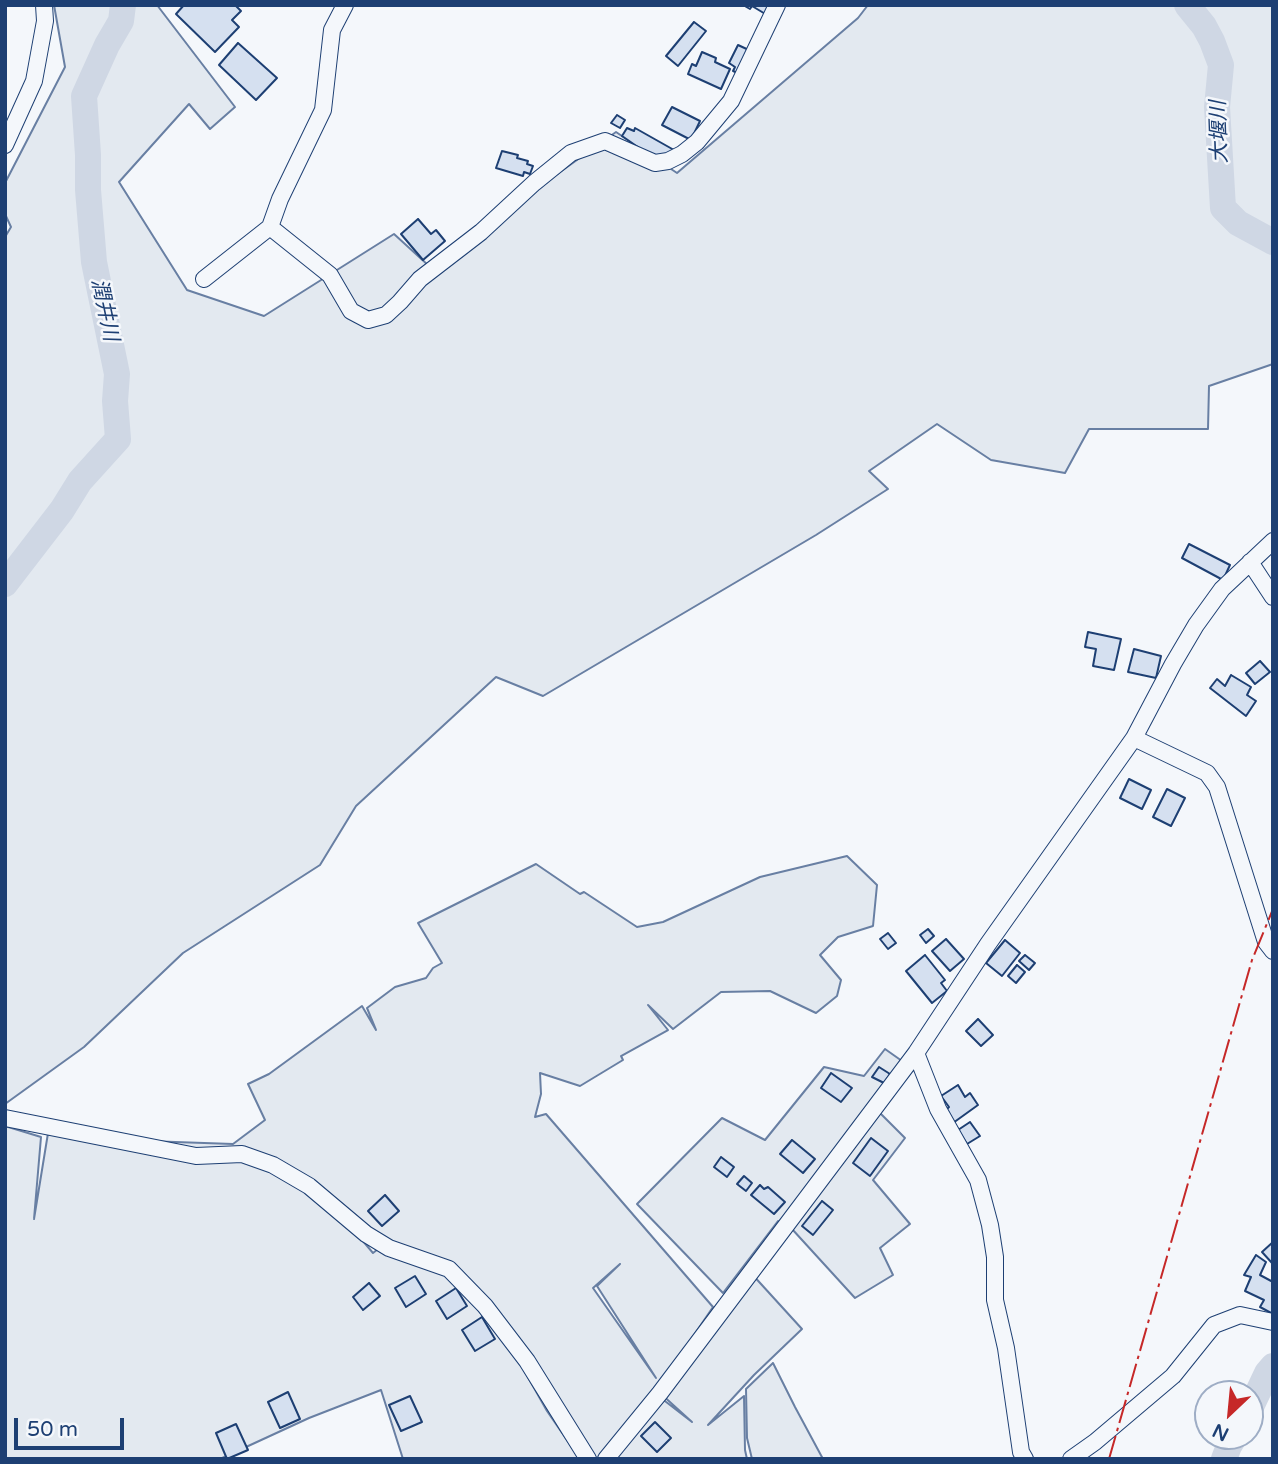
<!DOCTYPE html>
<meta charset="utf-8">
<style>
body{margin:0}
#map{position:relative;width:1278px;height:1464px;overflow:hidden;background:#f4f7fb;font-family:"Varela Round",sans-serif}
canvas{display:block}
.frame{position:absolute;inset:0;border:7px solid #1d3f73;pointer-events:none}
.north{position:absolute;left:1194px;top:1380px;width:70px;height:70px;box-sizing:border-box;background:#f4f7fb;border:2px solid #9eadc5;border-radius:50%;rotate:206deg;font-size:19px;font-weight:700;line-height:28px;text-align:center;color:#1d3f73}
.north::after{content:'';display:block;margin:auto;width:24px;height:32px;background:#c62828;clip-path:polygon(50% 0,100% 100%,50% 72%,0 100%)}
.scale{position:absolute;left:14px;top:1418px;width:110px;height:32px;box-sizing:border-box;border:4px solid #1d3f73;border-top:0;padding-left:9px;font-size:21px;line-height:24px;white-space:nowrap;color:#1d3f73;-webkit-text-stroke:5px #f4f7fb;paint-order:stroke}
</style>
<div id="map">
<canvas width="1278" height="1464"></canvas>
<div class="frame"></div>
<div class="north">N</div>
<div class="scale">50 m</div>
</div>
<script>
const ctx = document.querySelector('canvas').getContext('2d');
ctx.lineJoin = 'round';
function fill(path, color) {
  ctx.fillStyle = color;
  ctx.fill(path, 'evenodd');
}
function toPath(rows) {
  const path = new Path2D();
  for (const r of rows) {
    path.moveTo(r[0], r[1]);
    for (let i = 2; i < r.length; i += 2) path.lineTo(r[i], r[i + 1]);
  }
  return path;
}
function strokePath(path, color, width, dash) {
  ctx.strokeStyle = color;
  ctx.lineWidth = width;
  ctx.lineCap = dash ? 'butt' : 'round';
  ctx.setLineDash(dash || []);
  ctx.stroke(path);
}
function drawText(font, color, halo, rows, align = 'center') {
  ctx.font = font + ' "Varela Round","Noto Sans JP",sans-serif';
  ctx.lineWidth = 5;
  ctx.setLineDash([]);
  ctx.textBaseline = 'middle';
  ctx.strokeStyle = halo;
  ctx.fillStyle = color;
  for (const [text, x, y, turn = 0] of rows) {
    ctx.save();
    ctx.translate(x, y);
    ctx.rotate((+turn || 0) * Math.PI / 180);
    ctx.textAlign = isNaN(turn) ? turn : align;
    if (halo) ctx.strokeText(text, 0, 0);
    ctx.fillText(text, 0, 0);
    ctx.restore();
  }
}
const green = toPath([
 [54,5,157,5,235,107,210,129,189,104,119,182,187,290,264,316,394,234,429,266,616,132,677,173,858,18,868,5,1273,5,1273,364,1209,386,1208,429,1089,429,1065,473,991,460,937,424,869,471,888,489,816,535,543,696,496,677,356,806,320,865,183,953,84,1047,5,1104,5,237,11,227,5,214,5,183,65,67,54,5],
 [847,856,877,885,873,926,838,937,820,955,841,980,837,996,816,1013,770,991,721,992,673,1029,648,1005,668,1030,621,1056,623,1060,580,1086,540,1073,541,1094,535,1117,546,1114,713,1307,660,1385,663,1389,751,1273,802,1329,754,1375,708,1425,744,1396,745,1450,747,1459,592,1459,510,1332,454,1268,394,1248,457,1277,511,1347,547,1411,580,1459,403,1459,381,1390,309,1418,220,1459,5,1459,5,1126,41,1137,34,1219,49,1127,91,1135,89,1139,233,1144,265,1120,248,1084,269,1074,362,1006,376,1030,367,1008,395,987,426,978,433,968,442,963,418,923,536,864,580,894,584,892,637,927,663,922,760,877,847,856],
 [340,1206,383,1245,373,1253,335,1208,340,1206],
 [620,1264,597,1286,656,1378,593,1288,620,1264],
 [660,1393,692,1422,661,1398,610,1455,660,1393],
 [885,1049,902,1061,783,1224,778,1221,723,1293,637,1204,722,1118,765,1140,824,1067,864,1076,885,1049],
 [877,1110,905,1138,873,1180,910,1224,880,1248,893,1275,855,1298,792,1229,877,1110],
 [773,1363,795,1407,823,1459,752,1459,747,1438,746,1389,773,1363]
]);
fill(green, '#e3e9f0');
strokePath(green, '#687fa3', 2);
strokePath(toPath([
 [1187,5,1204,26,1212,41,1221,65,1217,107,1223,208,1238,223,1273,242],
 [5,584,62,510,80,481,118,439,115,401,117,374,94,262,88,190,88,155,84,96,107,45,121,21,123,5],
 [1250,1409,1267,1373,1273,1366],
 [1224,1459,1229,1446,1235,1436]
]), '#cfd7e4', 26);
const building = toPath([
 [184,5,235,5,241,11,232,20,239,27,215,52,176,14,184,5],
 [743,5,773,5,767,15,752,6,750,9,743,5],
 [694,22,706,31,678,66,666,56,694,22],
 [238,43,277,78,256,100,219,65,238,43],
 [738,45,751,51,740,74,733,71,735,67,729,63,738,45],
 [702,52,716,58,715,62,730,69,721,89,688,74,692,64,696,66,702,52],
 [672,107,700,121,691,140,662,125,672,107],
 [617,115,625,120,620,128,611,123,617,115],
 [627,128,634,131,635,128,674,150,658,161,622,136,627,128],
 [502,151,518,155,517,158,528,161,527,164,533,166,530,174,524,172,523,176,496,168,502,151],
 [418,219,431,234,436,230,445,241,423,260,401,234,418,219],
 [1189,544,1230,565,1223,580,1182,558,1189,544],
 [1088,632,1121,639,1114,670,1093,666,1096,649,1085,647,1088,632],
 [1134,649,1161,656,1156,678,1128,672,1134,649],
 [1260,661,1270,672,1255,684,1246,673,1260,661],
 [1231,675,1251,687,1247,695,1256,701,1246,716,1210,688,1217,679,1225,686,1231,675],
 [1129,779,1151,790,1142,809,1120,798,1129,779],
 [1167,789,1185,798,1171,826,1153,817,1167,789],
 [928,929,934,936,926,943,920,935,928,929],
 [888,933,896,943,888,949,880,939,888,933],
 [946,939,964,959,950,971,932,951,946,939],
 [1005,940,1020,953,1002,976,986,963,1005,940],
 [925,955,945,980,941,983,947,991,932,1003,906,971,925,955],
 [1025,955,1035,963,1029,970,1019,961,1025,955],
 [1017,965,1025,972,1016,983,1008,976,1017,965],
 [978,1019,993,1035,981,1046,966,1031,978,1019],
 [879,1067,890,1074,884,1083,872,1077,879,1067],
 [831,1073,852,1088,841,1102,821,1088,831,1073],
 [958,1085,965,1097,970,1093,978,1105,953,1123,946,1110,949,1107,941,1096,958,1085],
 [970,1122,980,1136,967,1144,958,1130,970,1122],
 [871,1138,888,1151,870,1176,853,1163,871,1138],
 [792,1140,815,1159,803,1173,780,1154,792,1140],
 [721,1157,734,1167,727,1177,714,1167,721,1157],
 [744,1176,752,1183,746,1191,737,1184,744,1176],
 [760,1185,764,1189,768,1187,785,1202,774,1214,751,1195,760,1185],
 [385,1195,399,1211,382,1226,368,1211,385,1195],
 [822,1201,833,1210,813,1235,802,1226,822,1201],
 [1273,1242,1273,1262,1272,1263,1262,1252,1273,1242],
 [1256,1255,1266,1262,1260,1275,1273,1282,1273,1314,1260,1307,1264,1300,1245,1291,1251,1277,1244,1275,1256,1255],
 [415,1276,426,1294,406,1307,395,1288,415,1276],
 [369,1283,380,1296,363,1310,353,1297,369,1283],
 [456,1288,467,1306,447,1319,436,1301,456,1288],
 [482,1317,495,1339,475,1351,462,1330,482,1317],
 [288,1392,300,1419,280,1428,268,1402,288,1392],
 [410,1396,422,1422,401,1431,389,1405,410,1396],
 [655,1422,671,1438,657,1452,641,1436,655,1422],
 [236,1424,248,1450,227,1459,216,1433,236,1424]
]);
fill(building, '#d5e0f0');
strokePath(building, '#1d3f73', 2);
const minor = toPath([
 [5,145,34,81,45,21,44,5],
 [270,227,330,275,351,311,368,320,386,315,400,302,420,279,481,232,534,183,571,153,605,141,655,163,668,161,682,154,697,142,731,101,777,5],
 [204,279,270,227,280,199,323,110,332,30,345,5],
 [1250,562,1273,597],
 [1134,738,1207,773,1217,787,1266,942,1273,951],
 [916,1053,938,1109,978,1180,990,1225,995,1257,995,1300,1006,1348,1021,1452,1025,1459],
 [5,1118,196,1156,242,1154,273,1165,309,1186,366,1234,389,1248,449,1269,485,1306,527,1361,588,1459],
 [606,1459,660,1393,916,1053,988,944,1134,738,1173,664,1196,625,1222,589,1273,541],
 [1071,1459,1095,1442,1173,1376,1214,1325,1240,1315,1273,1322]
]);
strokePath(minor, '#1d3f73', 18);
strokePath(minor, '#f4f7fb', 16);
strokePath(toPath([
 [1109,1459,1252,960,1273,909]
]), '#c62828', 2, [24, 5, 3.5, 5]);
drawText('italic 21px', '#1d3f73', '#f4f7fb', [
 ["大堰川",1220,132,-92],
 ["潤井川",104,310,78]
]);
</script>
